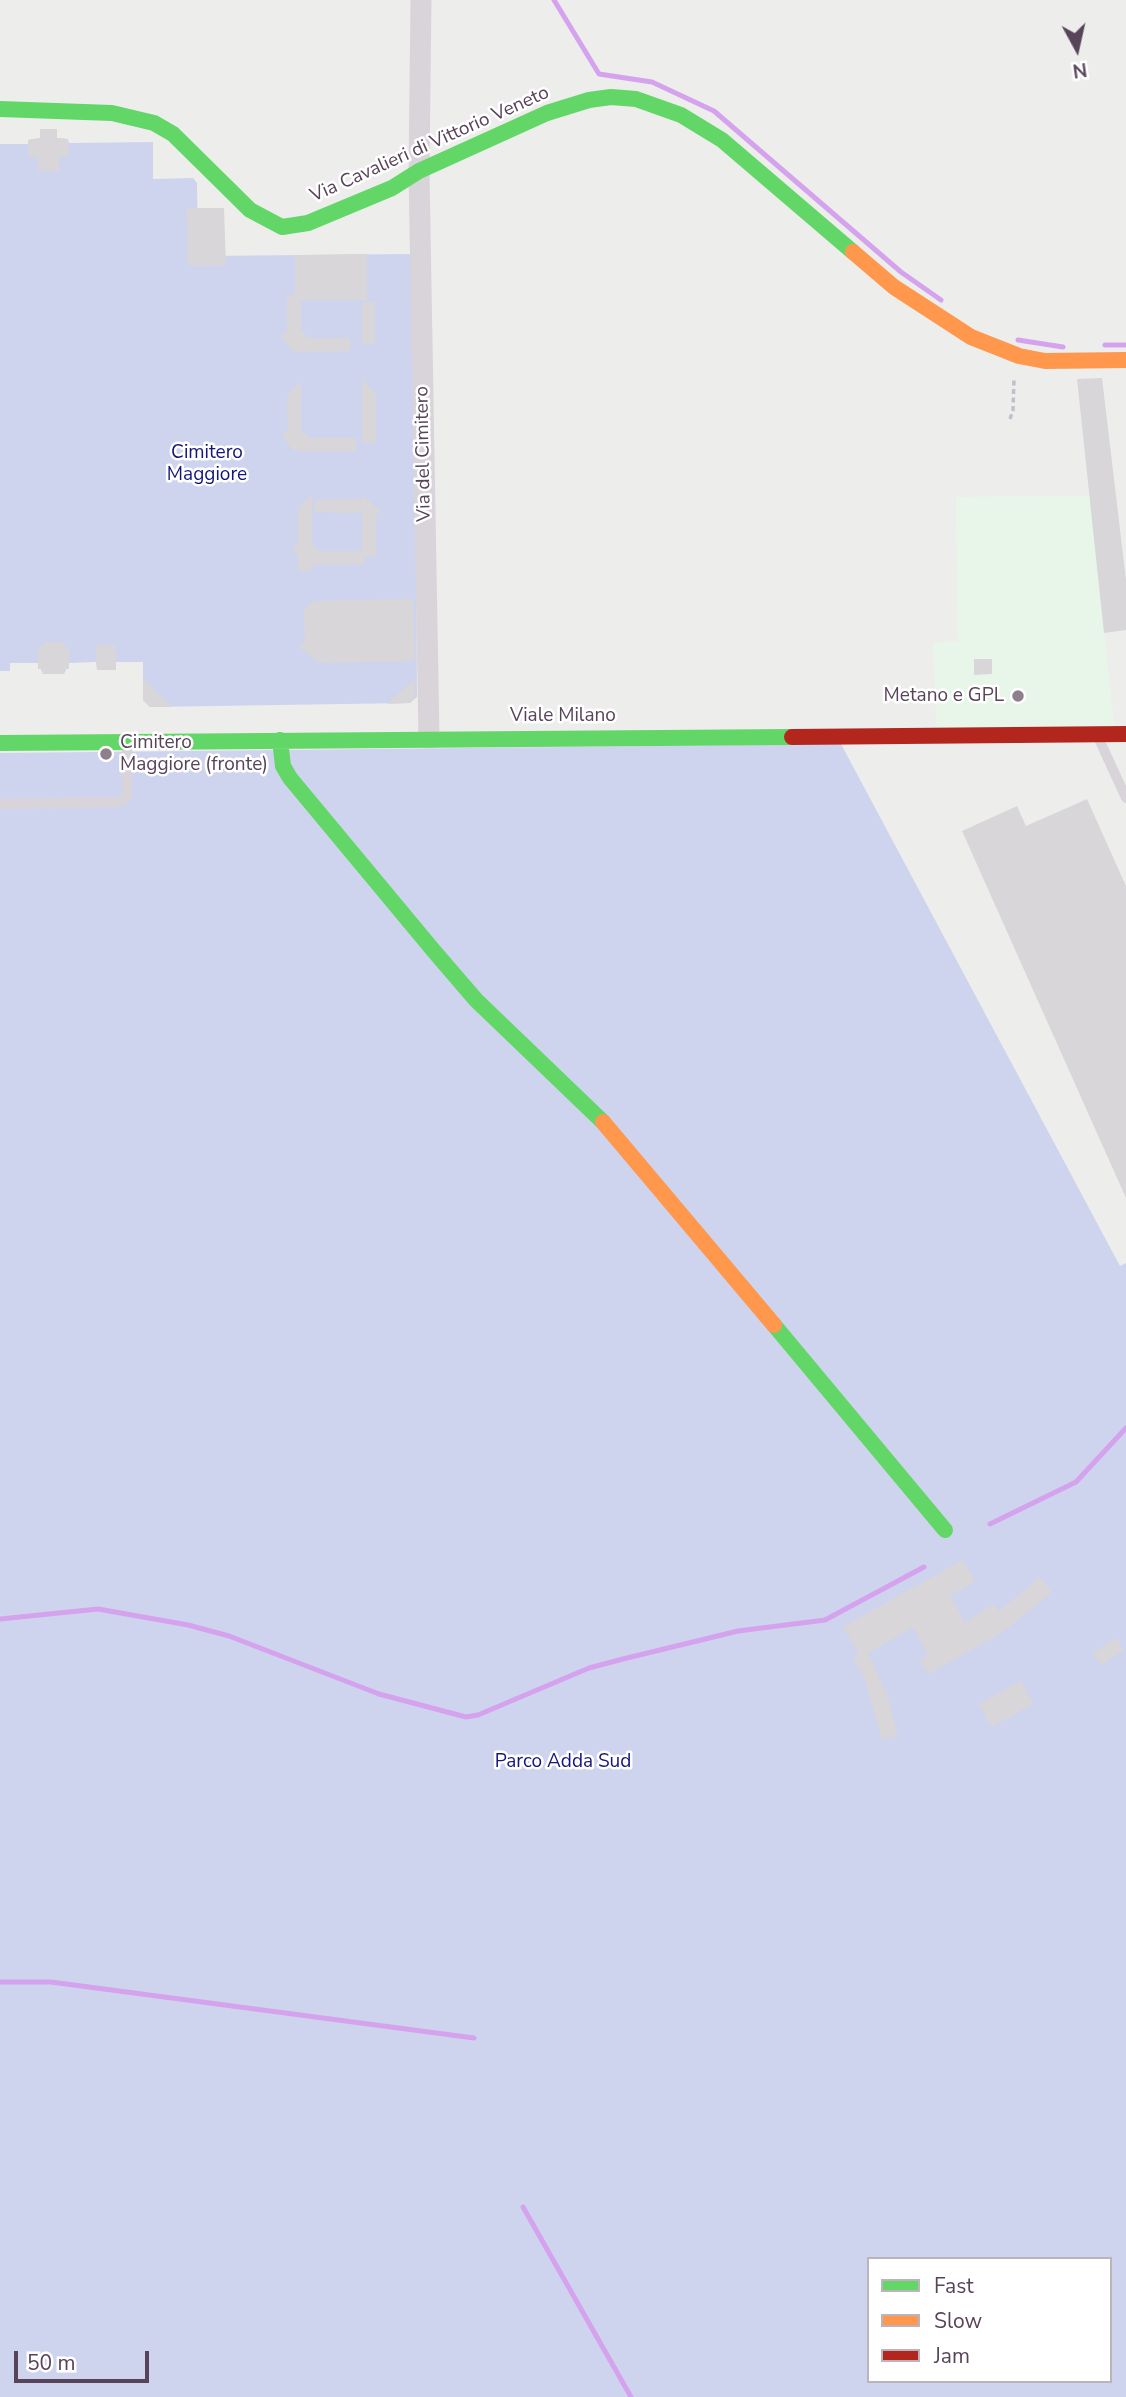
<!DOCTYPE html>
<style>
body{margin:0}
#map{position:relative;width:1126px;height:2397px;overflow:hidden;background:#edeeec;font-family:"Nunito Sans",sans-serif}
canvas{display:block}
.legend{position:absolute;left:867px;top:2257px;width:245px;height:126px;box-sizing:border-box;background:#fff;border:2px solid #bcb4bd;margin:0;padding:9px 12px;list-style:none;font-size:21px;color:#584459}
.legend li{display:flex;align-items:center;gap:14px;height:35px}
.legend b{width:35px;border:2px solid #bcb4bd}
.north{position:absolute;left:1042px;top:14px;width:70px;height:70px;-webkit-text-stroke:5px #fff;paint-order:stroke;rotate:172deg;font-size:19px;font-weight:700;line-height:28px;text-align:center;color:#584459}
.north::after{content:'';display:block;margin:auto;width:24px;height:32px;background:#584459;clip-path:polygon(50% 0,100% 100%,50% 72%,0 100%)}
.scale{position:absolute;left:14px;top:2351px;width:135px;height:32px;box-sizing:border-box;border:4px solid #584459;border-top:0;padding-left:9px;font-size:21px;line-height:24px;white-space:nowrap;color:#584459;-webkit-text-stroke:5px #fff;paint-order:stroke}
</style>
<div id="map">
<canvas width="1126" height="2397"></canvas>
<ul class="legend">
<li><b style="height:9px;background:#63d668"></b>Fast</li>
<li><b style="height:9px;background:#ff974d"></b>Slow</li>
<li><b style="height:9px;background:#b3261e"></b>Jam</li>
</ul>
<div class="north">N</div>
<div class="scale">50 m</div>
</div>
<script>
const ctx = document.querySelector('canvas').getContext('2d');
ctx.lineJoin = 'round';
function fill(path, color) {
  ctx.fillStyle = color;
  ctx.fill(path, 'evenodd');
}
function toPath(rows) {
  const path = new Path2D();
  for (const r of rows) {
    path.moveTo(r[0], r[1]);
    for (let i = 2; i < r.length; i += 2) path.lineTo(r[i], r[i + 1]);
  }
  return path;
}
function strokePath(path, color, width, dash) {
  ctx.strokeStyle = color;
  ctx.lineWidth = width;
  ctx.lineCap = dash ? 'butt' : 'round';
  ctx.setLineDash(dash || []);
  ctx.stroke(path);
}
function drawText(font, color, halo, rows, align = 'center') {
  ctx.font = font + ' "Nunito Sans",sans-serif';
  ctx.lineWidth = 5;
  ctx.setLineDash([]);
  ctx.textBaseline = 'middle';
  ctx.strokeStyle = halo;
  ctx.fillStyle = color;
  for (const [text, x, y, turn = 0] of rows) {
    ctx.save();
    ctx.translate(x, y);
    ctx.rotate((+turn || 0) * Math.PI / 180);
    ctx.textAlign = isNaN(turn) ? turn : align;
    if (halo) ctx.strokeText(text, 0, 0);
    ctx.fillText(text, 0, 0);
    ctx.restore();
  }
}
fill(toPath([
 [1090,496,1115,735,937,737,933,643,958,641,956,497]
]), '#e7f6e9');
fill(toPath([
 [40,129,57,129,57,138,68,139,69,143,153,142,153,179,193,178,197,183,198,256,409,254,415,260,417,697,410,703,150,707,143,700,143,662,116,662,116,670,97,670,96,662,69,663,64,674,43,674,38,663,10,663,10,671,0,671,0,144,28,144,28,140,40,138],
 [841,744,1120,1266,1126,1263,1126,2397,0,2397,0,753],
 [869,2259,1110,2259,1110,2381,869,2381]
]), '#cfd4ee');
strokePath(toPath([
 [554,0,599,74,652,82,714,111,901,272,941,300],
 [1018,340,1063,347],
 [1105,345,1126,345],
 [990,1524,1076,1482,1126,1428],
 [0,1619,98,1609,188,1625,229,1636,379,1694,466,1717,478,1715,589,1668,623,1659,738,1631,825,1620,924,1567],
 [0,1982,51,1982,474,2038],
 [523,2207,631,2397]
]), '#d5a2ed', 5);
fill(toPath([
 [40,129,57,129,57,138,68,139,68,156,59,157,59,171,38,171,38,157,29,157,28,140,40,138],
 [187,208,224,208,226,265,188,266],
 [367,254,367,300,301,300,301,330,309,338,350,338,350,351,294,352,281,337,287,330,287,295,295,295,295,255],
 [362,302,375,302,375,343,362,344],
 [1102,378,1126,580,1126,630,1104,633,1077,379],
 [362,379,376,394,376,443,362,443],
 [301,381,301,429,309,438,356,438,356,451,295,451,286,443,288,441,282,436,288,429,287,395],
 [312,494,312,543,320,551,362,551,362,513,315,512,315,500,362,499,362,495,383,513,376,513,376,556,365,556,365,564,312,565,312,571,298,571,298,555,292,549,298,543,298,508],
 [413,599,415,661,320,663,299,647,305,640,304,609,313,601],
 [43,642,64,642,64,647,69,647,69,669,64,669,64,674,43,674,43,669,38,669,38,647,43,647],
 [96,645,115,645,116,670,97,670],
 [974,659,992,659,992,674,974,675],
 [143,678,172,707,150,707,143,700],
 [415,678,415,698,410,703,387,704],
 [1087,799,1126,886,1126,1198,962,831,1017,806,1026,826],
 [963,1560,975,1581,950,1596,965,1623,993,1604,999,1611,1040,1577,1052,1592,1004,1631,928,1674,920,1660,928,1655,913,1627,868,1653,887,1695,898,1735,882,1740,864,1677,853,1659,859,1655,843,1627],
 [1116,1638,1124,1650,1101,1665,1093,1653],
 [1021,1681,1033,1704,991,1727,979,1704]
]), '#d8d6d8');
strokePath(toPath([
 [1010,419,1013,410,1014,379]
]), '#c1becd', 3.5, [5, 3.5]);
strokePath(toPath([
 [1098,737,1126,798],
 [0,804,121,802,127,795,127,743]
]), '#d9d4d9', 10);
strokePath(toPath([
 [421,0,419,171,429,738]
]), '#d9d4d9', 21);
strokePath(toPath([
 [0,109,112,113,154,123,173,134,250,210,282,227,308,223,392,188,419,171,547,113,589,100,611,97,636,99,681,115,722,140,853,252],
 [280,740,283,766,290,778,433,950,476,1000,603,1122],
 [0,743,792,737],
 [774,1325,945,1530]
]), '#63d668', 16);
strokePath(toPath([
 [853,252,894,287,971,337,1019,356,1045,361,1126,360],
 [603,1122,774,1325]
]), '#ff974d', 16);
strokePath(toPath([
 [792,737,1126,734]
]), '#b3261e', 16);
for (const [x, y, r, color] of [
 [1018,696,7,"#8c808c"],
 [106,754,7,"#8c808c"]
]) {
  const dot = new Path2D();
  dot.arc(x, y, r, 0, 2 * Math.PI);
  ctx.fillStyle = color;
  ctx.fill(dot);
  strokePath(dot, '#fff', 2.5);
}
drawText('19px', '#584459', '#fff', [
 ["Via Cavalieri di Vittorio Veneto",430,145,-24],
 ["Via del Cimitero",424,454,-91],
 ["Viale Milano",563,716]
]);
drawText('19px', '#13167c', '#fff', [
 ["Cimitero",207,453],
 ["Maggiore",207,475],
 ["Parco Adda Sud",563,1762]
]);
drawText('19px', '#584459', '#fff', [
 ["Metano e GPL",1004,696],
 ["Cimitero",120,743,"left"],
 ["Maggiore (fronte)",120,765,"left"]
], 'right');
</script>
